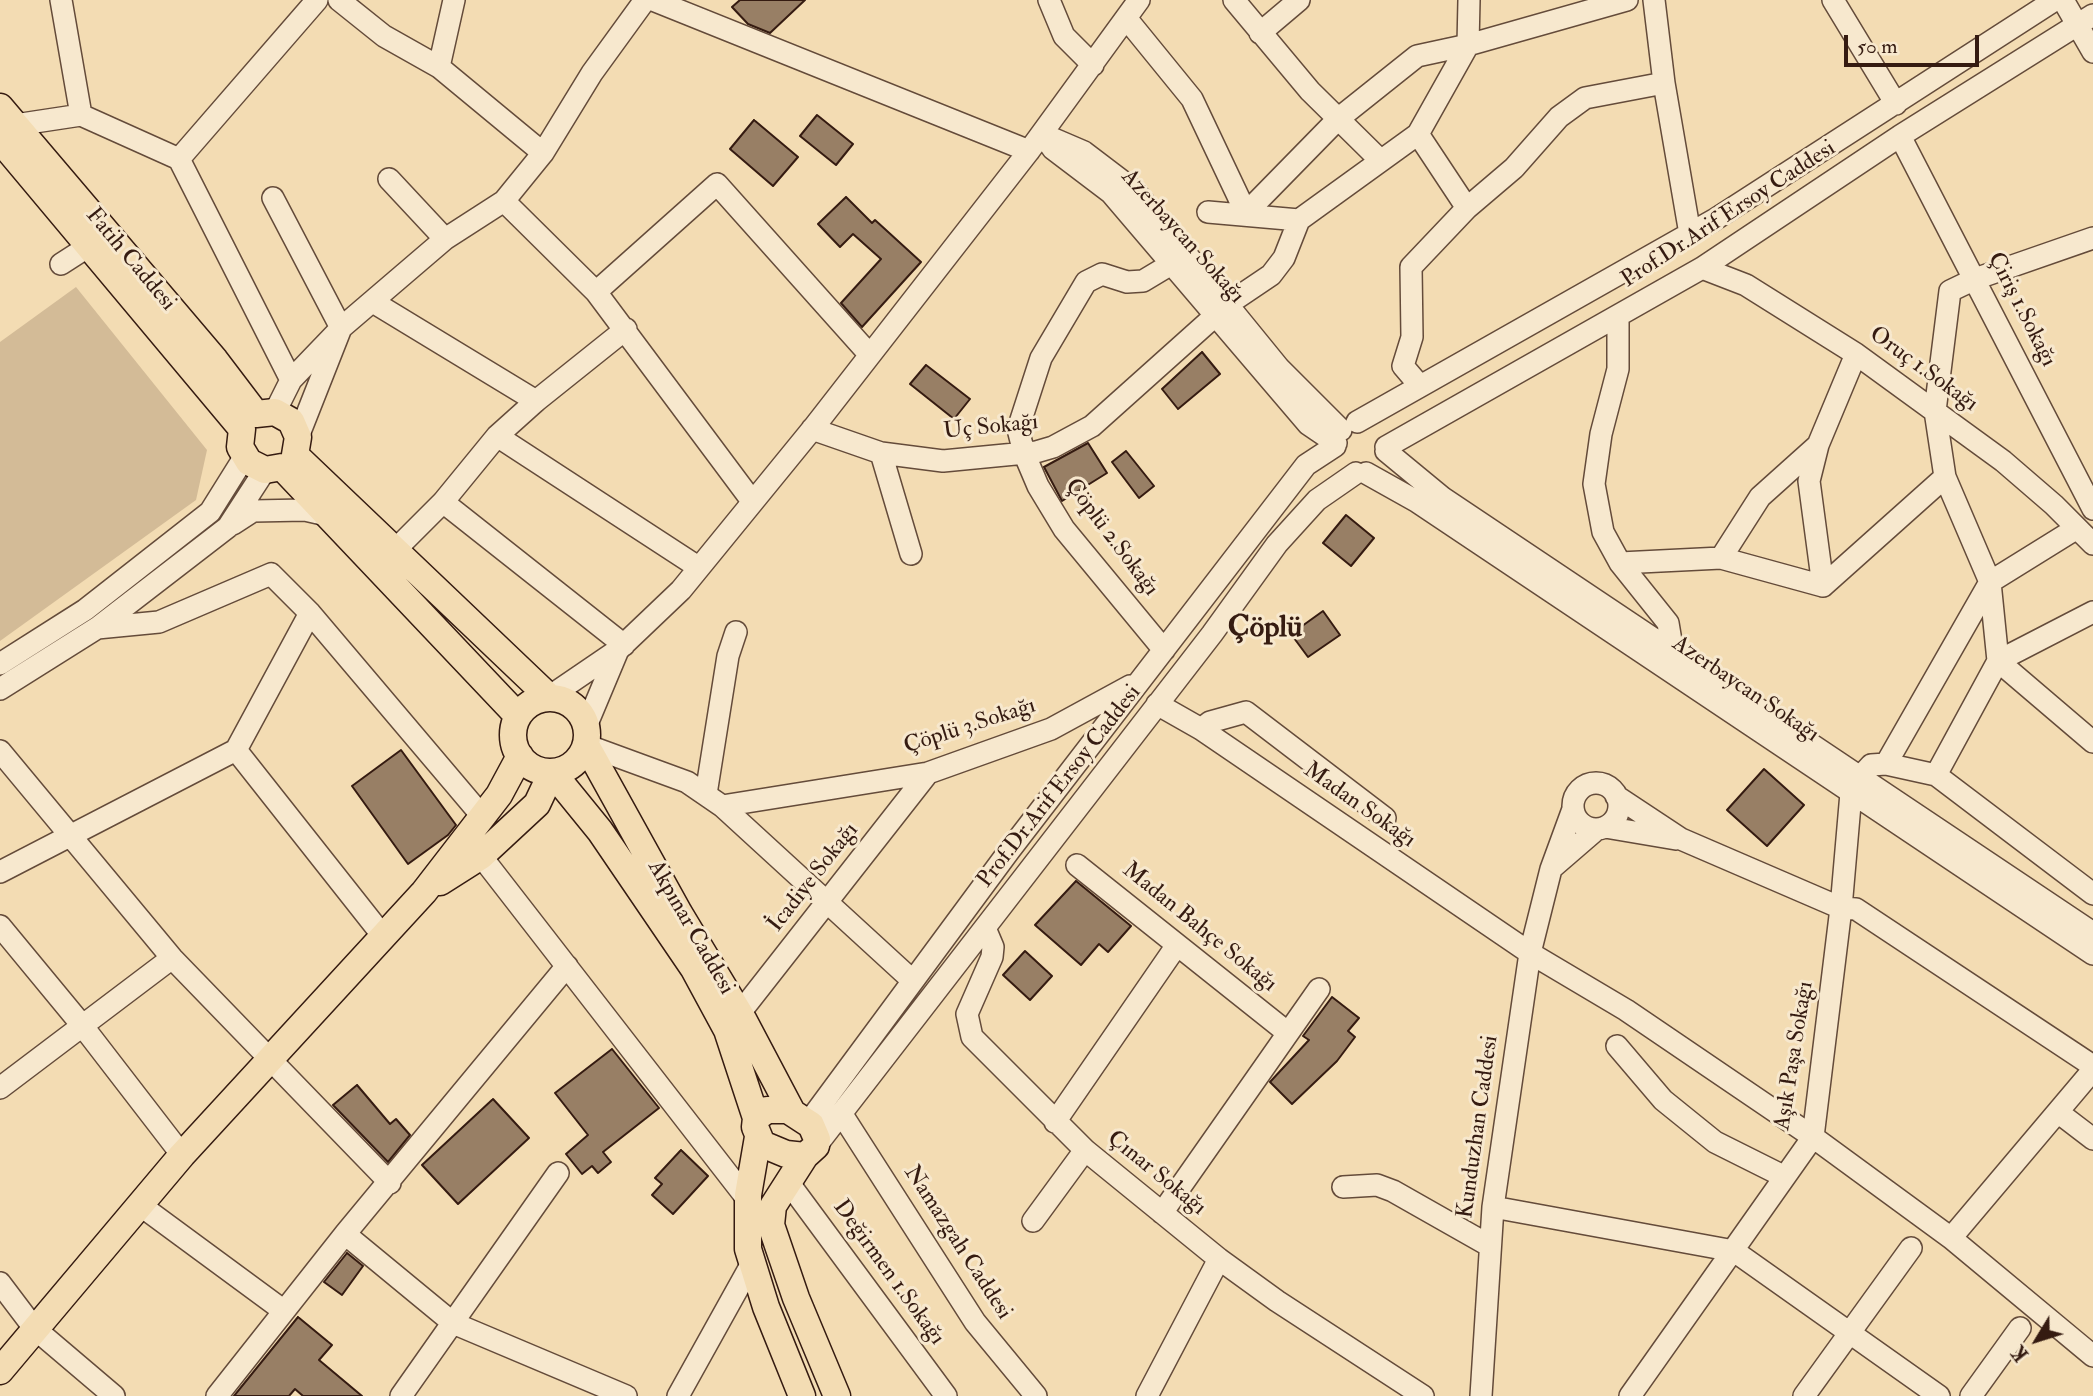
<!DOCTYPE html>
<meta charset="utf-8">
<style>
body{margin:0}
#map{position:relative;width:2093px;height:1396px;overflow:hidden;background:#f3dcb3;font-family:"IM FELL Double Pica",serif}
canvas{display:block}
.north{position:absolute;left:2002px;top:1305px;width:70px;height:70px;-webkit-text-stroke:5px #f7e8ce;paint-order:stroke;rotate:232deg;font-size:19px;font-weight:700;line-height:28px;text-align:center;color:#351b11}
.north::after{content:'';display:block;margin:auto;width:24px;height:32px;background:#351b11;clip-path:polygon(50% 0,100% 100%,50% 72%,0 100%)}
.scale{position:absolute;left:1844px;top:35px;width:135px;height:32px;box-sizing:border-box;border:4px solid #351b11;border-top:0;padding-left:9px;font-size:21px;line-height:24px;white-space:nowrap;color:#351b11;-webkit-text-stroke:5px #f7e8ce;paint-order:stroke}
</style>
<div id="map">
<canvas width="2093" height="1396"></canvas>
<div class="north">K</div>
<div class="scale">50 m</div>
</div>
<script>
const ctx = document.querySelector('canvas').getContext('2d');
ctx.lineJoin = 'round';
function fill(path, color) {
  ctx.fillStyle = color;
  ctx.fill(path, 'evenodd');
}
function toPath(rows) {
  const path = new Path2D();
  for (const r of rows) {
    if (r.length === 3) {
      path.moveTo(r[0] + r[2], r[1]);
      path.arc(r[0], r[1], r[2], 0, 2 * Math.PI);
      continue;
    }
    path.moveTo(r[0], r[1]);
    for (let i = 2; i < r.length; i += 2) path.lineTo(r[i], r[i + 1]);
  }
  return path;
}
function strokePath(path, color, width, dash) {
  ctx.strokeStyle = color;
  ctx.lineWidth = width;
  ctx.lineCap = dash ? 'butt' : 'round';
  ctx.setLineDash(dash || []);
  ctx.stroke(path);
}
function drawText(font, color, halo, rows, align = 'center') {
  ctx.font = font + ' "IM FELL Double Pica",serif';
  ctx.lineWidth = 6;
  ctx.setLineDash([]);
  ctx.textBaseline = 'middle';
  ctx.strokeStyle = halo;
  ctx.fillStyle = color;
  for (const [text, x, y, turn = 0] of rows) {
    ctx.save();
    ctx.translate(x, y);
    ctx.rotate((+turn || 0) * Math.PI / 180);
    ctx.textAlign = isNaN(turn) ? turn : align;
    if (halo) ctx.strokeText(text, 0, 0);
    ctx.fillText(text, 0, 0);
    ctx.restore();
  }
}
fill(toPath([
 [76,287,207,450,196,500,0,641,0,342]
]), '#d3bb97');
const building = toPath([
 [740,0,805,0,770,33,748,24,732,7,740,0],
 [817,115,853,144,836,165,800,136,817,115],
 [754,120,798,157,773,186,730,149,754,120],
 [846,197,872,223,875,220,921,262,862,327,841,303,881,259,853,234,840,247,818,224,846,197],
 [1202,352,1220,374,1178,409,1162,389,1202,352],
 [926,365,970,399,954,419,910,384,926,365],
 [1088,443,1107,473,1062,501,1044,467,1088,443],
 [1126,451,1154,486,1139,498,1112,462,1126,451],
 [1346,515,1374,538,1351,566,1323,543,1346,515],
 [1323,611,1340,635,1308,657,1291,634,1323,611],
 [401,750,456,825,448,835,408,864,352,786,401,750],
 [1764,769,1804,805,1767,846,1727,810,1764,769],
 [1076,881,1131,926,1108,952,1099,944,1081,965,1035,925,1076,881],
 [1025,951,1052,976,1030,1000,1003,975,1025,951],
 [1332,997,1359,1018,1348,1031,1355,1037,1337,1061,1292,1104,1270,1082,1309,1040,1303,1036,1332,997],
 [612,1049,659,1108,603,1152,611,1162,598,1173,592,1166,582,1174,566,1154,588,1135,555,1093,612,1049],
 [357,1085,390,1124,396,1119,410,1135,388,1162,333,1105,357,1085],
 [493,1099,529,1138,458,1204,422,1165,493,1099],
 [681,1150,708,1176,673,1214,652,1195,662,1184,655,1178,681,1150],
 [347,1253,363,1266,342,1295,324,1282,347,1253],
 [298,1317,332,1345,319,1360,362,1396,303,1396,295,1389,289,1396,234,1396,298,1317]
]);
fill(building, '#987f65');
strokePath(building, '#351b11', 2);
const minor = toPath([
 [61,0,81,115],
 [339,0,384,36,439,67,543,153],
 [653,0,1029,151],
 [1049,0,1064,36,1093,65],
 [1234,0,1310,91,1380,160],
 [1654,0,1664,83,1690,234],
 [1833,0,1896,104],
 [2063,0,2093,52],
 [1126,18,1192,99,1246,213,1338,119,1417,56,1468,45,1469,0],
 [1260,33,1299,0],
 [439,67,454,0],
 [15,125,81,115,179,159,291,380],
 [1418,134,1467,208],
 [1044,136,1053,149,1111,193,1308,424,1336,443],
 [1900,136,2093,509],
 [1049,137,1084,152,1134,190,1279,368,1341,430],
 [179,159,317,0],
 [389,179,445,239],
 [273,198,341,328,298,437],
 [504,201,596,292,752,501],
 [1208,212,1299,220],
 [61,264,89,246],
 [1702,268,1746,285,1856,354,2003,461,2054,505,2093,544],
 [596,292,717,184,869,354],
 [373,302,536,401],
 [1228,304,1271,275,1284,258,1299,220,1418,134,1468,45,1627,0],
 [1618,316,1618,369,1601,434,1594,484,1603,532,1620,563,1668,623,1673,653],
 [1420,386,1403,366,1412,337,1411,267,1467,208,1514,168,1559,117,1585,98,1664,83],
 [275,412,291,380,341,328,445,239,504,201,543,153,592,73,645,0],
 [1357,422,1714,220,2055,0],
 [812,429,881,453,943,461,1036,452,1053,447,1092,426,1216,315],
 [497,436,698,567],
 [1386,447,1702,268,1900,136,2093,15],
 [1386,451,1443,498,2093,933],
 [881,453,911,554],
 [1366,473,1416,501,2093,954],
 [443,502,624,645],
 [233,524,253,511,305,510,331,516],
 [395,550,443,502,497,436,536,401,626,329],
 [1721,558,1760,497,1818,445],
 [1620,563,1721,558,1823,586],
 [1823,586,1809,481,1818,445,1856,354],
 [1823,586,1945,477],
 [2093,612,1998,661,2093,742],
 [97,628,159,622,271,574,310,613,482,816],
 [1164,650,1064,529,1038,486,1024,453,1018,429,1041,358,1086,282,1102,274,1127,282,1143,281,1173,263],
 [0,664,85,610,210,512,245,456],
 [0,689,97,628,228,527,265,470],
 [549,697,618,650,681,590,814,427,1029,151,1139,0],
 [1157,704,1201,729,1530,953,1626,1010,1813,1137,1951,1238,2093,1356],
 [587,724,618,650],
 [1201,729,1210,722,1246,712,1385,818],
 [586,745,687,782,722,806,913,981],
 [236,750,383,936],
 [0,751,172,958,390,1183],
 [1886,764,1990,582,2077,528],
 [1936,775,1998,661,1990,582,1945,477,1935,411,1950,291,1975,279,2093,238],
 [1596,806,23],
 [706,794,728,656,736,632],
 [1616,796,1681,839,1841,908,1856,909,2093,1066],
 [722,806,928,773,1051,729,1130,686],
 [1605,827,1676,839],
 [481,856,748,1200],
 [1077,865,1288,1033],
 [1553,867,1597,829],
 [0,872,236,750,310,613],
 [0,926,81,1024,182,1155],
 [985,928,993,947,992,957,967,1014,972,1037,1085,1150,1219,1259,1277,1301,1423,1396],
 [739,1014,928,773],
 [1617,1046,1663,1100,1715,1142,1783,1176],
 [0,1088,172,958],
 [841,1113,975,1322,1036,1396],
 [2059,1113,2093,1139],
 [1055,1122,1177,945],
 [808,1123,1009,851,1306,465,1335,446],
 [816,1146,1212,634,1277,544,1317,500,1356,473],
 [788,1182,946,1396],
 [1343,1187,1377,1185,1393,1191,1490,1246],
 [140,1205,284,1311],
 [1493,1207,1734,1251,1939,1396],
 [1162,1213,1319,989],
 [1033,1221,1085,1150],
 [345,1234,453,1323,626,1396],
 [1951,1238,2093,1070],
 [0,1283,34,1328,114,1396],
 [217,1396,345,1234,567,966],
 [401,1396,558,1173],
 [678,1396,752,1263],
 [1147,1396,1219,1259],
 [1481,1396,1493,1207,1530,953,1551,869,1573,809],
 [1630,1396,1813,1137,1841,908,1851,793,1860,777,1871,765,1886,764,1936,775,2093,894],
 [1804,1396,1911,1248],
 [1971,1396,2020,1328]
]);
const major = toPath([
 [0,107,215,360,256,414,275,412,291,421,298,437,295,455,549,697],
 [0,140,242,429,240,447,249,462,265,470,282,467,518,716],
 [550,735,37],
 [586,745,679,913,744,1021,792,1112],
 [552,772,600,831,694,969,727,1030,756,1118],
 [440,882,481,856,537,804,552,772],
 [758,1137,748,1195,748,1249,766,1307,802,1396],
 [805,1156,786,1154,762,1144,755,1127,756,1118,767,1110,788,1110,811,1125,817,1139,816,1146,805,1156,773,1206,771,1225,796,1298,837,1396],
 [0,1371,182,1155,424,892,499,795,520,756]
]);
strokePath(minor, '#644b3a', 24);
strokePath(major, '#351b11', 29);
strokePath(minor, '#f7e8ce', 21);
strokePath(major, '#f3dcb3', 26);
drawText('23px', '#351b11', '#f7e8ce', [
 ["Prof.Dr.Arif Ersoy Caddesi",1729,215,-33],
 ["Azerbaycan Sokağı",1182,237,48],
 ["Fatih Caddesi",130,260,50],
 ["Çiriş 1.Sokağı",2021,310,63],
 ["Oruç 1.Sokağı",1923,370,36],
 ["Uç Sokağı",991,428,-6],
 ["Çöplü 2.Sokağı",1111,538,53],
 ["Azerbaycan Sokağı",1745,690,34],
 ["Çöplü 3.Sokağı",970,727,-18],
 ["Prof.Dr.Arif Ersoy Caddesi",1060,787,-52],
 ["Madan Sokağı",1359,806,35],
 ["İcadiye Sokağı",814,878,-52],
 ["Akpınar Caddesi",690,928,60],
 ["Madan Bahçe Sokağı",1199,928,39],
 ["Aşık Paşa Sokağı",1795,1056,-81],
 ["Kunduzhan Caddesi",1479,1127,-82],
 ["Çınar Sokağı",1156,1174,39],
 ["Namazgah Caddesi",957,1243,57],
 ["Değirmen 1.Sokağı",888,1273,54]
]);
drawText('bold 30px', '#351b11', '#f7e8ce', [
 ["Çöplü",1265,630]
]);
</script>
